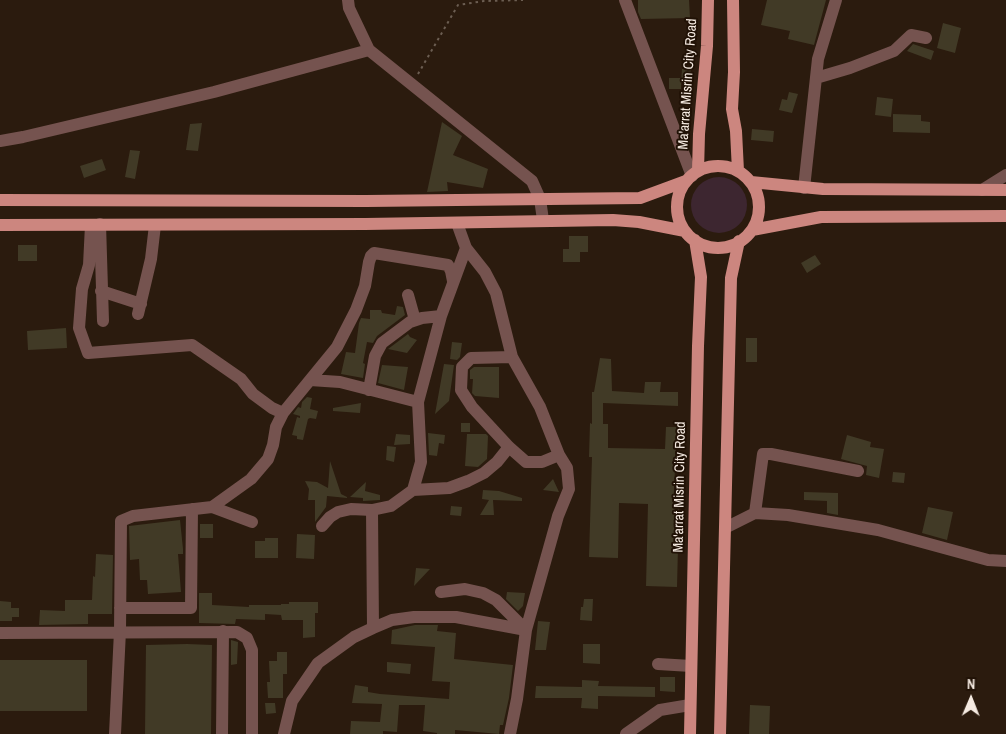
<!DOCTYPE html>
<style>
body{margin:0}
#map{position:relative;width:1006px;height:734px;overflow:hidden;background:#2b1b0e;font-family:"Archivo Narrow",sans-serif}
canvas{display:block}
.north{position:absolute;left:946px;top:674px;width:50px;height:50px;-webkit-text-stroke:4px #211206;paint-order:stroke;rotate:1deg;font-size:14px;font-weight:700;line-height:20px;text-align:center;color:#f5eae1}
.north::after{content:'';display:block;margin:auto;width:18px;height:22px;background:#f5eae1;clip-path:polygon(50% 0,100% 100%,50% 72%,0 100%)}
</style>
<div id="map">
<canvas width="1006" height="734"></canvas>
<div class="north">N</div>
</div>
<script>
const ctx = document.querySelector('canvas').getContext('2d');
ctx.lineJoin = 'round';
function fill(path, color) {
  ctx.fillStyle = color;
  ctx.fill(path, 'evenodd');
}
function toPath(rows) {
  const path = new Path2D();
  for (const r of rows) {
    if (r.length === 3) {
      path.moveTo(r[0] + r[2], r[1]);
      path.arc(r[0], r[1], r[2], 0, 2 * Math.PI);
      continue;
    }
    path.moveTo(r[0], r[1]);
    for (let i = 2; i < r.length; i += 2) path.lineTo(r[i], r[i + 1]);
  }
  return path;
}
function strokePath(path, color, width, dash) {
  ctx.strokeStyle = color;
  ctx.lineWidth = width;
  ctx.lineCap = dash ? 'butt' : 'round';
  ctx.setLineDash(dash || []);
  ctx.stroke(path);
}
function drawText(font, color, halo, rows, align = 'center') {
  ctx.font = font + ' "Archivo Narrow",sans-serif';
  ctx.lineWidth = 4;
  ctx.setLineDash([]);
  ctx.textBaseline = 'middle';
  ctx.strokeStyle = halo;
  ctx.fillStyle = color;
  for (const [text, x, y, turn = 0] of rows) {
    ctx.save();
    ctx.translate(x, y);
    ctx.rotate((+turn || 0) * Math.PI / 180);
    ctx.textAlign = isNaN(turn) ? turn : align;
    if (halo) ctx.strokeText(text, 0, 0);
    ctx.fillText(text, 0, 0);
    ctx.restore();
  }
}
fill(toPath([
 [719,205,28]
]), '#3d2630');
fill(toPath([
 [638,0,689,0,690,18,641,19,638,12],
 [767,0,826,0,814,45,788,39,790,31,761,25],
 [943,23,961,28,955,53,937,48],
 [913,44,934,51,931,60,907,51],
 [682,69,691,69,690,83,681,83],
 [669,78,681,78,681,89,669,89],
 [789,92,798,94,792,113,779,110,782,99,787,100],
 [877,97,893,99,891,117,875,115],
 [893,114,921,115,921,121,930,122,930,133,893,132],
 [442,122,462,136,453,155,488,169,483,188,447,182,448,191,427,192],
 [202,123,198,151,186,150,190,124],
 [752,129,774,131,773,142,751,140],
 [130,150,140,151,135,179,125,177],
 [102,159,106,170,84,178,80,166],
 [569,236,588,236,588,252,580,252,580,262,563,262,563,249,569,249],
 [18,245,37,245,37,261,18,261],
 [815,255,821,264,807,273,801,263],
 [397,306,403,307,405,315,377,336,373,343,367,342,363,363,365,364,363,378,341,374,346,352,355,353,359,323,361,318,370,319,370,310,381,310,382,313,395,315],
 [66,328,67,348,28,350,27,331],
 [408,334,410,337,417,340,407,353,388,349],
 [746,338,757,338,757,362,746,362],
 [452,342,462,343,460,357,457,360,450,359],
 [600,358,611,359,612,391,644,393,645,382,661,382,660,392,678,392,678,406,603,403,603,424,608,424,608,448,665,449,666,427,677,427,673,508,679,508,677,587,646,586,648,504,619,503,618,558,589,557,592,457,589,457,590,423,592,424,592,392,594,392],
 [444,364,454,365,449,401,435,414],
 [382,365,408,367,404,390,378,383],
 [474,367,499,367,499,398,475,396,472,393,473,379,470,379,470,370],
 [307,397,312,398,310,409,318,411,316,419,310,418,308,419,303,440,297,439,297,436,292,435,297,417,300,418,300,416,293,414,298,407,301,408,302,402],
 [361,403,360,413,333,411,333,408],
 [461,423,470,423,470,432,461,432],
 [428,433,445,435,444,444,439,443,437,456,429,455],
 [396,434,410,435,410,444,394,445],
 [467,434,486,434,488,436,487,459,478,467,465,466],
 [847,435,871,442,870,447,884,449,879,478,866,475,867,466,841,459],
 [387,446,396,447,394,462,386,460],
 [330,461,341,494,347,497,347,498,327,496,326,507,315,522,315,500,308,500,309,489,305,481,317,482,328,488],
 [893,472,905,473,904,483,892,482],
 [553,479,559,492,543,490],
 [366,482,365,491,380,495,380,500,363,501,363,498,350,497],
 [483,490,499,491,522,498,522,501,493,500,494,515,480,515,489,500,482,499],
 [804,492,838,493,838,515,827,513,827,501,804,500],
 [451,506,462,507,461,516,450,515],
 [928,507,953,512,947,540,922,533],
 [180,520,183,549,183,554,178,554,181,592,148,594,147,580,140,580,139,559,130,560,129,526],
 [200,524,213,524,213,538,200,538],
 [297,534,315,535,314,559,296,558],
 [265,538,278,538,278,558,255,558,255,541,265,541],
 [96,554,113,555,112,614,88,614,88,624,39,625,40,610,65,611,65,600,92,600,93,576,95,577],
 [416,568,430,569,414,586],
 [507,592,525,593,523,606,518,611,506,599],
 [199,593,212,593,212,605,249,607,249,605,281,605,281,604,289,604,289,602,318,602,318,613,315,613,315,637,303,638,303,620,282,620,281,615,265,614,265,620,236,619,235,624,199,623],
 [584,599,593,599,592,621,580,620,581,607,583,607],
 [0,601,11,602,11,608,19,608,19,617,12,617,12,621,0,621],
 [538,621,550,622,546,650,535,650],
 [415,625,438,625,437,631,456,633,454,659,513,665,509,698,503,725,500,725,499,734,455,730,455,734,437,734,437,733,423,731,425,705,399,705,397,732,383,731,383,734,350,734,351,721,380,722,382,704,352,703,355,685,368,687,368,692,380,694,449,699,450,682,432,681,435,647,391,644,392,630],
 [231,640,238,642,237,664,231,665],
 [187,644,212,645,211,734,145,734,146,645],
 [583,644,600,644,600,664,583,663],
 [277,652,287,652,287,674,283,674,283,698,268,698,267,682,270,682,269,661,277,661],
 [0,660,87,660,87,711,0,711],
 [387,662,411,664,410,674,387,672],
 [660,677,675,677,675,692,660,691],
 [582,680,599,681,598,686,655,687,655,697,598,696,598,709,581,708,582,698,535,698,536,686,582,687],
 [265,703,275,703,276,713,266,714],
 [750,705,770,706,769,734,749,734]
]), '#413a26');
strokePath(toPath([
 [418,74,458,5,484,1,523,0]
]), '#6c5e52', 2, [2.5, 4]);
strokePath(toPath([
 [348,0,349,8,369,50,532,181,540,199,543,220],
 [625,0,692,176],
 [816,78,850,68,894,51,911,35,926,38],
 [0,141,23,137,214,92,369,50],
 [804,188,818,59,836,0],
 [982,190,1006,175],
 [457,223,466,248,485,272,496,293,512,357,540,407,559,455,567,468,569,489,558,516,526,630,517,699,510,734],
 [100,224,103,321],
 [91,225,89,265,82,289,79,328,88,353,192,345,241,379,253,394,272,408,283,413,276,427,273,445,268,459,251,479,212,507,133,516,121,521,120,631,115,734],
 [101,291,141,304],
 [408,295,415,320],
 [138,314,151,259,155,225],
 [512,357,471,358,462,367,461,390,472,407,509,447,526,462,542,462,559,455],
 [310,380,340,382,418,402],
 [369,390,375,356,382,343,410,322,422,318,441,316],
 [283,413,337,347,356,310,365,286,369,262,371,256,374,253,448,265,451,271,453,281],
 [413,490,449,488,468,481,484,473,497,462,509,447],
 [212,507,252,522],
 [372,510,373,628],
 [755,513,763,454,771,454,858,471],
 [322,526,330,517,338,512,351,509,372,510,391,506,413,490,421,462,418,402,441,316,466,248],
 [725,528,755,513,788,515,878,530,988,560,1006,561],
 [441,592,465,589,483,593,496,600,526,630],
 [120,608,191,608,192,509],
 [0,633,237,632,247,638,252,650,252,734],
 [658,664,691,666],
 [222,734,223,631],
 [284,734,292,701,318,663,354,637,373,628,392,620,414,617,456,617,526,630],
 [626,734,660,710,690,705]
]), '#75534f', 12);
strokePath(toPath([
 [733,0,734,72,732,109,736,131,738,171],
 [718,207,41],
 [698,171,699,134,707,46,708,0],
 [751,182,823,189,1006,190],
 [0,200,366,201,640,198,686,181],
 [0,225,365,224,613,220,639,222,685,231],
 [752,230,821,217,1006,216],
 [690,734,698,346,701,277,695,240],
 [720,734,731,278,739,241]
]), '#cc867f', 12);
drawText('14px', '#f5eae1', '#211206', [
 ["Ma'arrat Misrin City Road",688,84,-86],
 ["Ma'arrat Misrin City Road",680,487,-89]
]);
</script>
